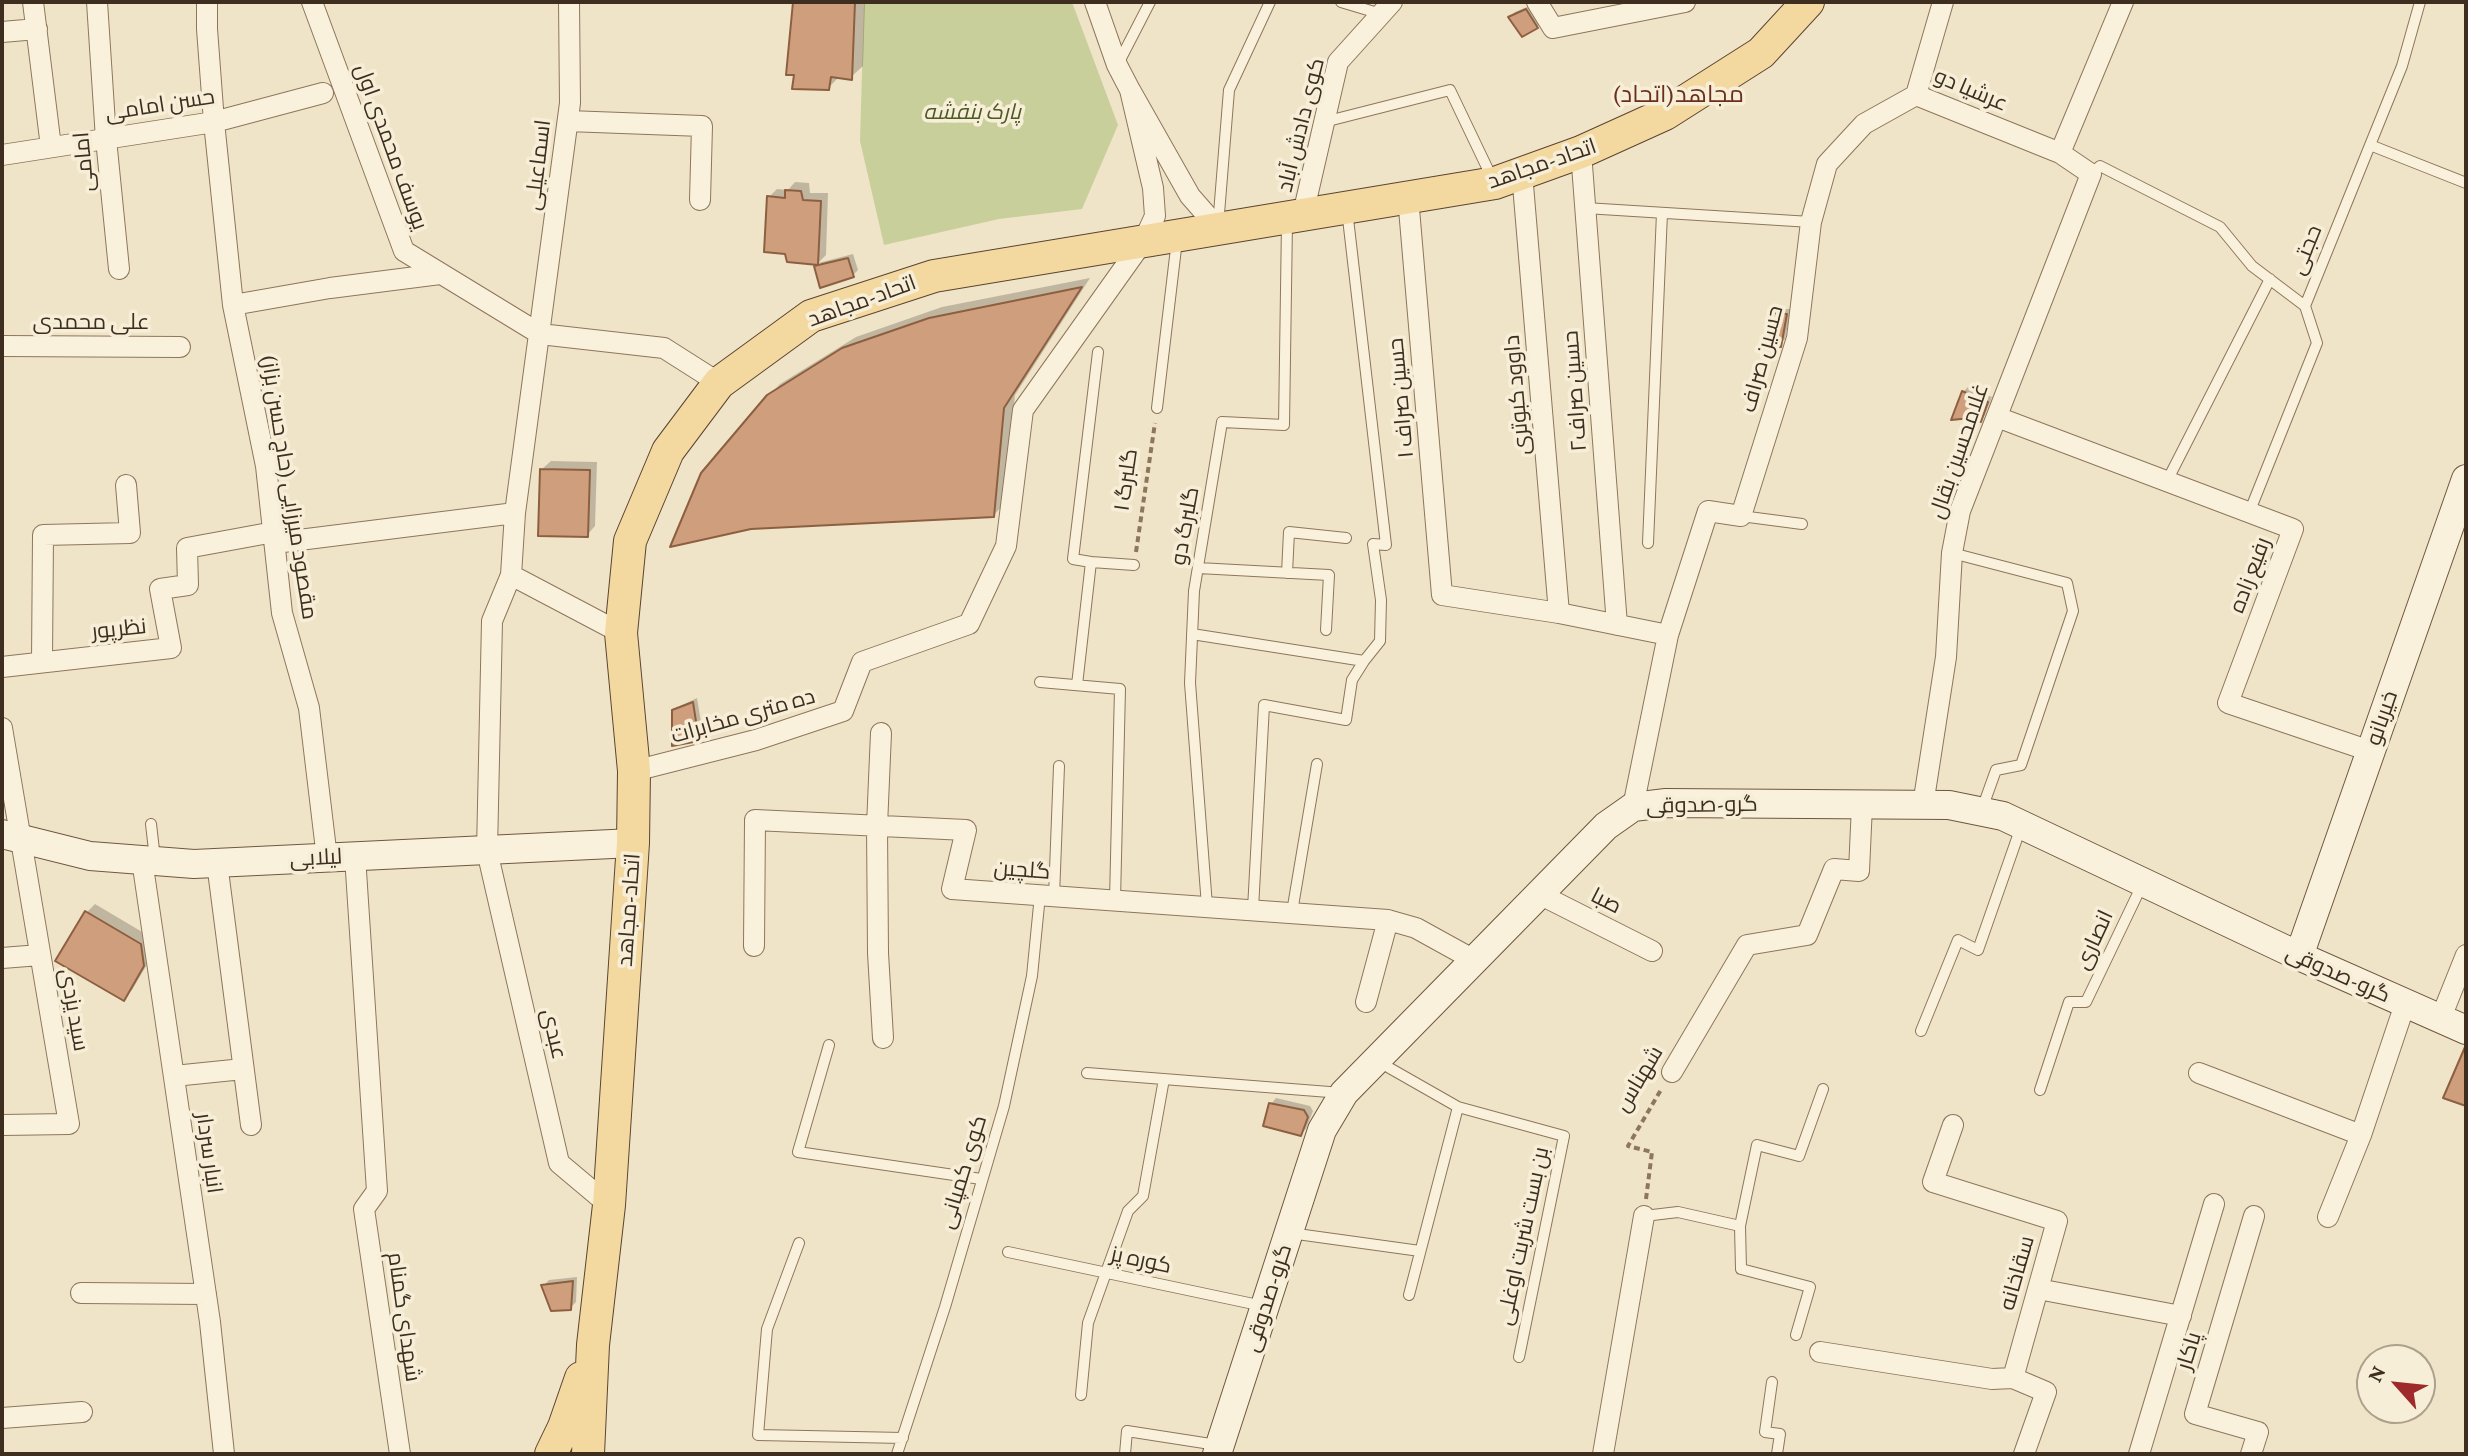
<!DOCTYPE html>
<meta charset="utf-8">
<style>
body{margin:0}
#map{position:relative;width:2468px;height:1456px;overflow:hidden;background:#f0e4c8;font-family:"Crimson Pro",serif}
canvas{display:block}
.frame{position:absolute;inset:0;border:4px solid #3d2e20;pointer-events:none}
.north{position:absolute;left:2356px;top:1344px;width:80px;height:80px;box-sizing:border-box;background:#f7eed8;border:2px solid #ada18e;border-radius:50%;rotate:297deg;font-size:22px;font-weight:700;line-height:32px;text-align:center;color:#3d2e20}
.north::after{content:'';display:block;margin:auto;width:28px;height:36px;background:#9e2a2b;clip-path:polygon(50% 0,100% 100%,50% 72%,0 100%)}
</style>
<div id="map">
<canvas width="2468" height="1456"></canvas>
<div class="frame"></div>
<div class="north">N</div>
</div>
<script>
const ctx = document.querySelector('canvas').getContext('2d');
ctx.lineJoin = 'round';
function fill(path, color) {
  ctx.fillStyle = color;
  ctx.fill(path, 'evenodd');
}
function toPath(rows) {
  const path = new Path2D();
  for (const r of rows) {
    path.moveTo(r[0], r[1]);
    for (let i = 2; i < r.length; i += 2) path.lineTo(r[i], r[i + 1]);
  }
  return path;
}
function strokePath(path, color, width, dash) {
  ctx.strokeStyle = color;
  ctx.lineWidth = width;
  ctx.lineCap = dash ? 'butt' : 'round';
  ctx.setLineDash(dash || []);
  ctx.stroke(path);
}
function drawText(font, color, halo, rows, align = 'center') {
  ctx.font = font + ' "Crimson Pro",Cairo,serif';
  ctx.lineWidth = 7;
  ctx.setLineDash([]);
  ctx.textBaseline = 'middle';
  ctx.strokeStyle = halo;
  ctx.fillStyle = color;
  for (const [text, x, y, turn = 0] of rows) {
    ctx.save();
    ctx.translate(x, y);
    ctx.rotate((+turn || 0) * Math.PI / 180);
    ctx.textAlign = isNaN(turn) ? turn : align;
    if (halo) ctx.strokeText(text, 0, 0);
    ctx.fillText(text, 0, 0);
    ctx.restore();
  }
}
fill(toPath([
 [864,2,1072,2,1118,125,1082,209,999,219,884,245,860,141]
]), '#c9cf9b');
fill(toPath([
 [795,2,865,2,863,66,851,77,840,76,828,88],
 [1532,5,1542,22,1537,27,1510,17,1515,12],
 [795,182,809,183,810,193,828,193,826,255,818,263,769,197,777,189,788,190],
 [853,254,858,270,853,275,817,267,821,263,818,263],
 [1090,278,1015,395,1004,504,993,516,768,397,780,384,856,337,942,307],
 [1779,309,1791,309,1785,339,1780,344,1774,314],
 [1968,387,1992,397,1985,415,1980,420,1963,392],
 [551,461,597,462,595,526,587,535,542,469],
 [697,698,703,734,698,739,674,711,680,706],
 [95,904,149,936,152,956,132,990,123,998,58,960,87,912],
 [1276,1098,1310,1106,1313,1111,1306,1129,1300,1134,1271,1104],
 [577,1277,576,1302,570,1308,544,1285,549,1280]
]), '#0003');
const building = toPath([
 [793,2,855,2,852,80,831,77,829,90,792,89,794,75,786,75,793,2],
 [1526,9,1538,28,1522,37,1508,17,1526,9],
 [785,190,801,191,803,200,821,201,818,265,787,262,785,254,764,252,767,196,785,198,785,190],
 [848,258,854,277,820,288,814,266,848,258],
 [1082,287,1004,408,994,517,751,529,670,547,701,473,767,395,842,348,929,318,1082,287],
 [1772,313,1787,314,1781,347,1764,345,1772,313],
 [1962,391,1988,402,1981,422,1971,418,1951,420,1962,391],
 [540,469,590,470,588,537,538,536,540,469],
 [693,702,699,741,672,746,672,710,693,702],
 [85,911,141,944,144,966,124,1001,55,961,85,911],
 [2465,1047,2466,1047,2466,1106,2443,1098,2465,1047],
 [1269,1103,1304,1110,1308,1117,1301,1136,1263,1126,1269,1103],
 [573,1281,571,1310,551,1311,541,1285,573,1281]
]);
fill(building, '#cf9f7d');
strokePath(building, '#8d5f41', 2);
const lane = toPath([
 [1341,2,1381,14],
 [1118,64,1150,2],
 [1324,122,1450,90,1493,180],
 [2370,145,2466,183],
 [2091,174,2100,166,2220,227,2252,266,2305,306],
 [1585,208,1811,222],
 [1218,226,1229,90,1270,2],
 [1157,408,1177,240],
 [2167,481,2270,279],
 [2249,513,2317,343,2305,306,2402,66,2420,2],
 [1741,516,1802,524],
 [1648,543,1662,213],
 [1952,553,2067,583,2073,611,2021,765,1996,770,1982,809],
 [1091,562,1073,559,1098,352],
 [1198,568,1329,575,1326,630],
 [1287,573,1289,532,1346,538],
 [1192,634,1364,661],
 [1040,682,1120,689,1115,900],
 [1077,685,1091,562,1134,565],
 [151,824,155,859],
 [1054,896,1059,766],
 [1207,906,1190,683,1194,591,1222,422,1284,425,1287,222],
 [1253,909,1264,705,1346,720,1352,680,1364,661,1380,641,1381,600,1373,544,1386,545,1347,210],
 [1292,912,1317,764],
 [1921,1031,1958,940,1978,950,2021,827],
 [829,1045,798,1152,981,1179],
 [1379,1062,1458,1107,1564,1136,1519,1357],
 [1087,1073,1342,1093],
 [2040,1090,2069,1002,2086,1002,2142,885],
 [1644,1216,1678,1212,1740,1226,1757,1145,1799,1156,1823,1089],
 [1740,1226,1741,1269,1810,1287,1796,1335],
 [1290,1233,1420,1251],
 [799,1243,767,1329,758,1435,903,1438],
 [1008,1252,1263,1306],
 [1409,1295,1458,1107],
 [1772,1382,1765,1432,1780,1434,1777,1454],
 [1081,1395,1088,1323,1128,1211,1143,1196,1164,1079],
 [897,1454,945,1307,1004,1106,1032,976,1040,895],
 [1125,1454,1127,1431,1217,1445]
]);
const street = toPath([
 [33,2,51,147],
 [97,2,106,139,119,269],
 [207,2,207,29,214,122,233,305,266,466,282,613,309,708,327,858],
 [312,2,404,251,540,334,664,348,719,383],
 [569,2,570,103,515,513,511,575,621,633],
 [1095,2,1117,65,1130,90,1190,196,1218,228],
 [1537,2,1553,28,1685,2],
 [2,32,37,29],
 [568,121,702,126,700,200],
 [1581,152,1617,625],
 [2060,153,2123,2],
 [2,155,214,122,323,93],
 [1522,173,1559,613],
 [1408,197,1442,595,1559,613,1668,635,1633,807],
 [1303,214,1338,62,1392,2],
 [233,305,330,288,440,274],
 [2,346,180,347],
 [1997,417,2293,529,2228,703,2370,751],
 [275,543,515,513],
 [511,575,492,621,487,851,559,1163,609,1205],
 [1668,635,1708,511,1741,516,1797,338,1811,222,1827,164,1864,124,1916,95],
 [42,661,43,535,130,533,126,485],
 [2,667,171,648,160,589,188,585,187,548,274,532],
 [2,728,69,1124,2,1125],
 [881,733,877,826,878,953,883,1038],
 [634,771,756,740,843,711,862,662,969,624,1006,546,1023,410,1144,240,1155,216,1153,188,1130,90],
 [1923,805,1946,657,1952,553,1960,511,2091,174,2060,153,1916,95,1943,2],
 [355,856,377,1191,364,1209,400,1454],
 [142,860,210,1322,224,1454],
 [217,863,251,1125],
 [1539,894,1652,951],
 [754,946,755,820,966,830,952,889,1388,920,1416,928,1474,960],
 [2,958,40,955],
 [1366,1002,1388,920],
 [2440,1020,2466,955],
 [1672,1072,1747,945,1807,935,1834,869,1859,871,1862,805],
 [2199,1073,2361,1135],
 [174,1076,243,1069],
 [1953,1125,1933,1182,2057,1221,2013,1378,2046,1392,2024,1454],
 [2328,1217,2361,1135,2405,1004],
 [2038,1289,2181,1316],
 [81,1293,206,1294],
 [1820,1352,1992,1379,2013,1378],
 [2,1418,82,1412],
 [1603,1454,1644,1216],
 [2139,1454,2214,1204],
 [2251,1454,2258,1432,2195,1414,2254,1216]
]);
const secondary = toPath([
 [2,834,90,856,194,864,633,843],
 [2299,956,2466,479],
 [1217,1454,1322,1130,1344,1093,1606,826,1633,807,1666,803,1949,805,2003,816,2299,956,2466,1030]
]);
const primary = toPath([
 [551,1454,564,1427,581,1378],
 [588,1454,593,1345,609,1205,633,843,634,771,621,633,630,541,668,451,719,383,811,316,934,276,1495,183,1581,152,1665,114,1761,53,1808,2]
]);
strokePath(lane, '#8d765c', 12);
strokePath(street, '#8d765c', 22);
strokePath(secondary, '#6f573f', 30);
strokePath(primary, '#5b4430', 34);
strokePath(toPath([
 [1136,552,1155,423],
 [1646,1199,1652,1152,1628,1146,1662,1088]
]), '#8d765c', 4, [6, 4]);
strokePath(lane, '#faf1dc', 10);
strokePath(street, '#faf1dc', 20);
strokePath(secondary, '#faf1dc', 28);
strokePath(primary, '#f3d9a0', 32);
drawText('22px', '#3d2e20', '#f7eed8', [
 ["عرشیا دو",1971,90,23],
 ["حسن امامی",160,105,-9],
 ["کوی دادش آباد",1301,125,-76],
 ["یوسف محمدی اول",391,147,70],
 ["امامی",84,162,-95],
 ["اتحاد-مجاهد",1542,164,-19],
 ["اسماعیلی",538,165,-83],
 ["حجتی",2306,250,-68],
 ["اتحاد-مجاهد",862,301,-20],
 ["علی محمدی",91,322],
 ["حسین صراف",1762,359,-75],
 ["حسین صراف۲",1575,391,-94],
 ["داوود کبوتری",1517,395,-95],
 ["حسین صراف ۱",1401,398,-95],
 ["غلامحسین بقال",1959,451,-71],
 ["گلبرگ ۱",1126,480,-82],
 ["مقصود میرزایی (حاج حسن بزاز)",289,487,81],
 ["گلبرگ دو",1185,526,-80],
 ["رفیع زاده",2250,575,-69],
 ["نظرپور",119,629,-6],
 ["ده متری مخابرات",743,716,-16],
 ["خیربانو",2382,718,-71],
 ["گرو-صدوقی",1702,805,-1],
 ["لیلابی",316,858,-3],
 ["گلچین",1022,870,4],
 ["صبا",1606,901,27],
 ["اتحاد-مجاهد",629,910,-86],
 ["انصاری",2094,940,-65],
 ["گرو-صدوقی",2338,974,24],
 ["سید یزدی",74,1010,80],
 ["عبدی",554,1034,77],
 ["شهناس",1639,1079,-59],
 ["انبار سردار",209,1153,82],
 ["کوی کمپانی",963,1172,-73],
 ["بن بست شربت اوغلی",1523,1236,-78],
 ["کوره پز",1141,1260,12],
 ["سقاخانه",2017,1273,-74],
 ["گرو-صدوقی",1268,1298,-72],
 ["شهدای گمنام",404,1317,82],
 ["پاکار",2189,1351,-73]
]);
drawText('italic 22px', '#4d5a26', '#f7eed8', [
 ["پارک بنفشه",972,112]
]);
drawText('24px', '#6b2e1e', '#f7eed8', [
 ["مجاهد(اتحاد)",1678,95]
]);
</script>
